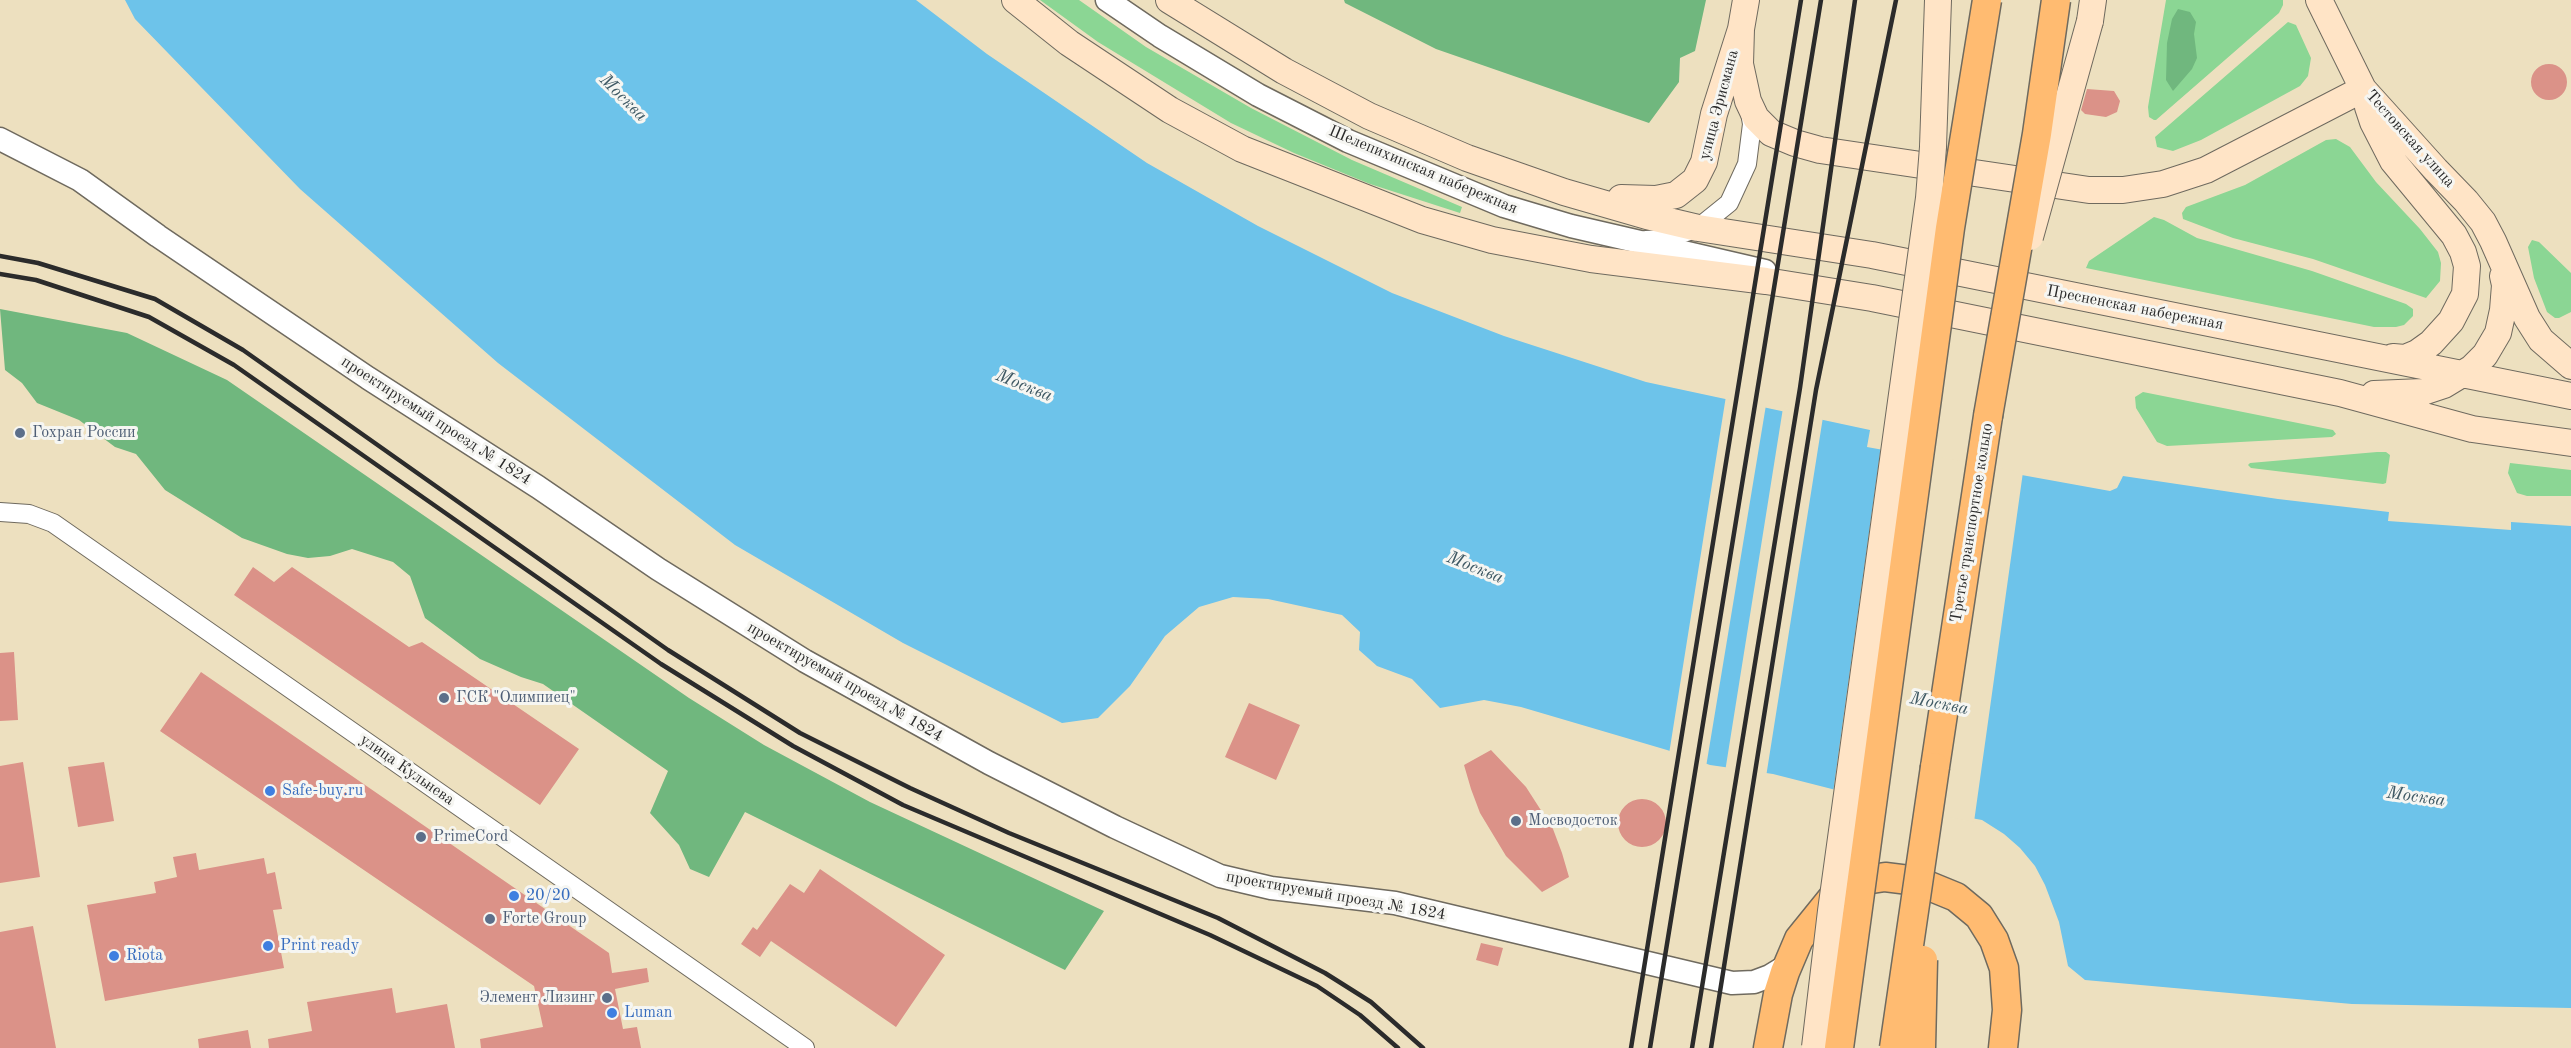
<!DOCTYPE html>
<meta charset="utf-8">
<style>
body{margin:0}
canvas{display:block;background:#ede0bf}
</style>
<canvas width="2571" height="1048"></canvas>
<script>
const ctx = document.querySelector('canvas').getContext('2d');
ctx.lineJoin = 'round';
function fill(path, color) {
  ctx.fillStyle = color;
  ctx.fill(path, 'evenodd');
}
function toPath(rows) {
  const path = new Path2D();
  for (const r of rows) {
    if (r.length === 3) {
      path.moveTo(r[0] + r[2], r[1]);
      path.arc(r[0], r[1], r[2], 0, 2 * Math.PI);
      continue;
    }
    path.moveTo(r[0], r[1]);
    for (let i = 2; i < r.length; i += 2) path.lineTo(r[i], r[i + 1]);
  }
  return path;
}
function strokePath(path, color, width, dash) {
  ctx.strokeStyle = color;
  ctx.lineWidth = width;
  ctx.lineCap = dash ? 'butt' : 'round';
  ctx.setLineDash(dash || []);
  ctx.stroke(path);
}
function drawText(font, color, halo, rows, align = 'center') {
  ctx.font = font + ' "Old Standard TT",serif';
  ctx.lineWidth = 6;
  ctx.setLineDash([]);
  ctx.textBaseline = 'middle';
  ctx.strokeStyle = halo;
  ctx.fillStyle = color;
  for (const [text, x, y, turn = 0] of rows) {
    ctx.save();
    ctx.translate(x, y);
    ctx.rotate((+turn || 0) * Math.PI / 180);
    ctx.textAlign = isNaN(turn) ? turn : align;
    if (halo) ctx.strokeText(text, 0, 0);
    ctx.fillText(text, 0, 0);
    ctx.restore();
  }
}
fill(toPath([
 [1040,0,1079,0,1146,47,1251,108,1352,160,1462,207,1460,213,1370,184,1294,153,1231,123,1098,42],
 [2166,0,2283,0,2283,5,2279,13,2156,120,2154,120,2149,117,2148,107],
 [2288,22,2296,25,2311,58,2308,76,2300,86,2201,140,2173,151,2157,147,2155,137],
 [2336,139,2350,147,2376,182,2420,229,2438,252,2441,263,2440,281,2426,298,2313,259,2233,238,2183,219,2182,213,2186,207,2245,185,2326,140],
 [2154,217,2164,220,2197,238,2312,271,2406,304,2413,309,2413,316,2404,325,2396,327,2374,327,2086,268,2089,261],
 [2532,240,2539,242,2571,273,2571,312,2559,318,2555,318,2547,312,2534,278,2528,247],
 [2143,392,2333,430,2336,434,2332,437,2167,446,2157,442,2136,408,2135,397],
 [2377,452,2386,452,2390,455,2386,483,2383,484,2251,468,2248,465,2250,463],
 [2510,463,2571,470,2571,496,2527,496,2517,493,2508,473]
]), '#8bd694');
fill(toPath([
 [1344,0,1706,0,1695,51,1680,58,1679,82,1649,123,1436,49,1345,3],
 [2178,9,2190,12,2196,22,2194,34,2197,58,2192,69,2173,91,2166,80,2167,43,2172,19],
 [0,309,127,333,227,380,689,698,764,745,870,802,1104,911,1065,970,745,812,709,877,690,869,679,845,650,813,668,771,543,684,521,677,480,659,425,618,410,576,393,562,352,549,330,556,308,558,287,554,242,538,165,490,136,454,115,447,79,420,37,403,22,383,5,370]
]), '#70b77e');
fill(toPath([
 [125,0,916,0,987,54,1147,163,1258,226,1392,293,1504,336,1646,382,1870,430,1867,447,2110,491,2117,488,2123,476,2278,499,2389,512,2388,521,2511,530,2511,522,2571,526,2571,1008,2352,1004,2085,980,2068,966,2059,922,2045,885,2035,866,2020,848,2004,834,1982,820,1883,802,1773,774,1710,765,1667,750,1521,707,1484,700,1440,708,1412,679,1377,666,1359,650,1360,632,1342,615,1268,599,1233,597,1199,607,1165,636,1130,686,1098,718,1062,723,903,643,735,545,498,363,300,189,135,19]
]), '#6dc3ea');
fill(toPath([
 [1726,396,1766,405,1706,767,1669,754],
 [1783,408,1823,417,1766,777,1725,772],
 [1881,446,2023,472,1974,822,1882,805,1833,793]
]), '#ede0bf');
fill(toPath([
 [2549,82,18],
 [2087,89,2114,91,2120,101,2117,112,2106,117,2085,114,2081,110],
 [253,567,274,582,292,567,409,647,422,642,579,749,540,805,234,595],
 [14,652,18,720,0,721,0,653],
 [201,672,609,953,612,973,647,968,649,982,615,989,623,1029,637,1027,641,1048,481,1048,480,1039,543,1027,534,986,160,731],
 [1249,703,1300,725,1276,780,1225,757],
 [1491,750,1526,787,1553,829,1562,853,1569,877,1542,892,1506,856,1480,813,1471,789,1464,765],
 [23,762,40,877,0,883,0,766],
 [104,762,114,821,78,827,68,767],
 [1642,823,24],
 [196,853,199,870,264,858,267,874,275,872,282,909,273,910,284,968,105,1001,87,905,156,893,154,882,177,877,173,857],
 [820,869,945,955,896,1027,771,941,760,957,741,944,753,927,757,930,790,884,804,893],
 [33,926,56,1048,0,1048,0,932],
 [1481,943,1503,948,1498,966,1476,960],
 [392,988,396,1013,447,1004,455,1048,269,1048,268,1039,312,1031,307,1002],
 [248,1030,251,1048,199,1048,198,1039]
]), '#db9288');
const minor = toPath([
 [1646,240,1666,239,1698,228,1729,203,1747,164,1752,124,1749,107],
 [0,512,29,514,53,523,805,1048]
]);
const tertiary = toPath([
 [1107,0,1160,36,1258,95,1348,141,1504,206,1571,226,1765,271],
 [0,139,80,180,158,236,368,378,538,487,658,569,805,661,989,763,1115,827,1220,876,1271,888,1395,903,1732,983,1754,982,1770,976,1788,965]
]);
const secondary = toPath([
 [1015,0,1069,43,1170,110,1242,149,1422,220,1492,240,1591,259,1766,281,1872,298,2340,393,2472,429,2571,443],
 [1169,0,1284,71,1369,116,1467,158,1564,192,1647,216,1698,228,1872,255,2571,396],
 [2319,0,2363,89,2436,170,2466,201,2483,222,2493,241,2527,318,2541,340,2571,366],
 [2090,21,2093,0],
 [1741,29,1740,64,1748,101,1756,118,1771,133,1795,143,1820,150,2089,190,2123,190,2163,184,2206,170,2363,89],
 [2368,107,2373,122,2393,161,2454,235,2463,252,2467,266,2465,294,2451,321,2431,343,2417,353,2405,358,2393,357],
 [1933,147,1938,0],
 [1621,198,1656,199,1676,195,1695,180,1704,162,1714,114,1741,29,1746,0],
 [2374,394,2423,392,2444,385,2472,368,2485,355,2498,333,2503,310,2505,285,2503,276]
]);
const primary = toPath([
 [1935,767,1988,416],
 [1768,1048,1778,994,1785,972,1799,939,1837,892,1858,881,1885,877,1917,881,1956,897,1979,916,1994,940,2004,968,2007,1010,2003,1048]
]);
strokePath(minor, '#6f6a5f', 20);
strokePath(tertiary, '#6f6a5f', 25);
strokePath(secondary, '#6f6a5f', 28);
strokePath(primary, '#6f6a5f', 31);
strokePath(minor, '#fff', 18);
strokePath(tertiary, '#fff', 22);
strokePath(secondary, '#ffe4c6', 26);
strokePath(primary, '#ffbb71', 28);
strokePath(toPath([
 [0,256,38,263,155,299,243,350,668,650,800,733,910,788,1009,833,1218,918,1325,973,1371,1002,1423,1048],
 [0,274,36,280,149,317,234,365,661,664,793,746,903,805,1210,935,1317,986,1360,1015,1398,1048],
 [1631,1048,1801,0],
 [1650,1048,1821,0],
 [1692,1048,1800,388,1855,0],
 [1711,1048,1816,390,1896,0]
]), '#2b2b2b', 4.5);
const secondaryBridge = toPath([
 [2030,237,2090,21],
 [1815,1047,1831,911,1929,198,1933,147]
]);
const primaryBridge = toPath([
 [1988,416,2037,134,2056,0],
 [1839,1048,1950,228,1987,0],
 [1894,1048,1935,767],
 [1921,1048,1923,960]
]);
strokePath(secondaryBridge, '#6f6a5f', 28, []);
strokePath(primaryBridge, '#6f6a5f', 31, []);
strokePath(secondaryBridge, '#ffe4c6', 26);
strokePath(primaryBridge, '#ffbb71', 28);
for (const [x, y, r, color] of [
 [20,433,6,"#5c6f8a"],
 [444,698,6,"#5c6f8a"],
 [270,791,6,"#3f7fe0"],
 [1516,821,6,"#5c6f8a"],
 [421,837,6,"#5c6f8a"],
 [514,896,6,"#3f7fe0"],
 [490,919,6,"#5c6f8a"],
 [268,946,6,"#3f7fe0"],
 [114,956,6,"#3f7fe0"],
 [607,998,6,"#5c6f8a"],
 [612,1013,6,"#3f7fe0"]
]) {
  const dot = new Path2D();
  dot.arc(x, y, r, 0, 2 * Math.PI);
  ctx.fillStyle = color;
  ctx.fill(dot);
  strokePath(dot, '#f6f6f2', 2);
}
drawText('16px', '#2b2b2b', '#f6f6f2', [
 ["улица Эрисмана",1719,105,-75],
 ["Тестовская улица",2410,139,48],
 ["Шелепихинская набережная",1423,170,23],
 ["Пресненская набережная",2135,308,11],
 ["проектируемый проезд № 1824",436,421,33],
 ["Третье транспортное кольцо",1972,523,-81],
 ["проектируемый проезд № 1824",845,682,30],
 ["улица Кульнева",407,770,35],
 ["проектируемый проезд № 1824",1336,896,10]
]);
drawText('16px', '#4e5e75', '#f6f6f2', [
 ["Гохран России",32,433],
 ["ГСК \"Олимпиец\"",456,698],
 ["Мосводосток",1528,821],
 ["PrimeCord",433,837],
 ["Forte Group",502,919],
 ["Элемент Лизинг",595,998,"right"]
], 'left');
drawText('16px', '#366cbe', '#f6f6f2', [
 ["Safe-buy.ru",282,791],
 ["20/20",526,896],
 ["Print ready",280,946],
 ["Riota",126,956],
 ["Luman",624,1013]
], 'left');
drawText('italic 18px', '#3f5964', '#f6f6f2', [
 ["Москва",623,98,45],
 ["Москва",1024,386,22],
 ["Москва",1475,568,22],
 ["Москва",1939,704,11],
 ["Москва",2416,797,8]
]);
</script>
